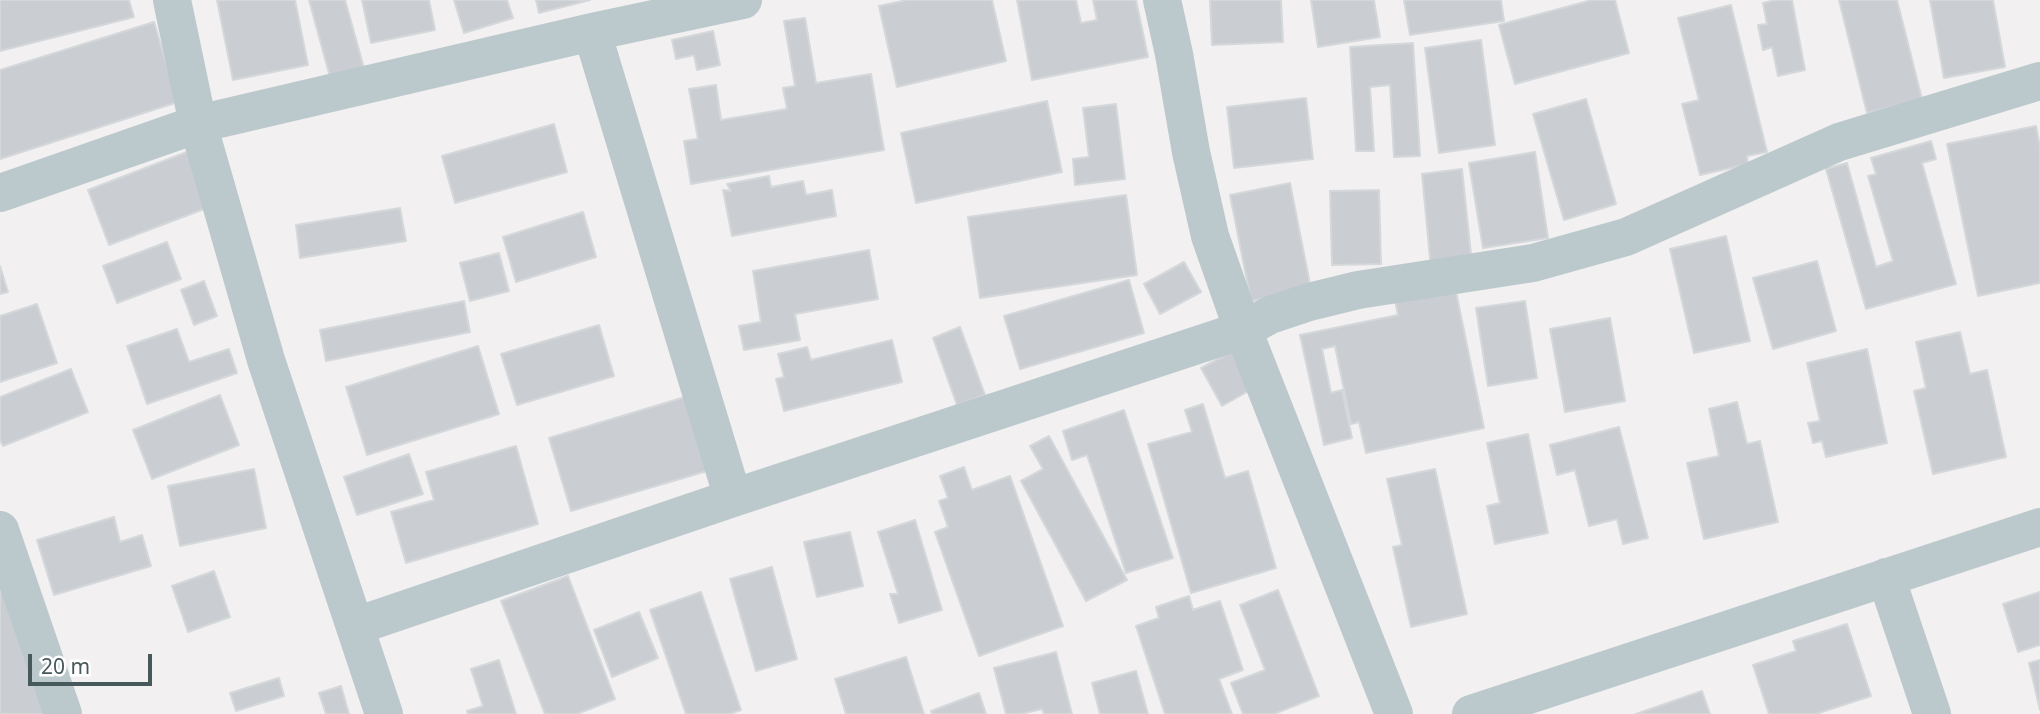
<!DOCTYPE html>
<style>
body{margin:0}
#map{position:relative;width:2040px;height:714px;overflow:hidden;background:#f2f0f0;font-family:"Noto Sans",sans-serif}
canvas{display:block}
.scale{position:absolute;left:28px;top:654px;width:124px;height:32px;box-sizing:border-box;border:4px solid #48595c;border-top:0;padding-left:9px;font-size:21px;line-height:24px;white-space:nowrap;color:#48595c;-webkit-text-stroke:5px #fff;paint-order:stroke}
</style>
<div id="map">
<canvas width="2040" height="714"></canvas>
<div class="scale">20 m</div>
</div>
<script>
const ctx = document.querySelector('canvas').getContext('2d');
ctx.lineJoin = 'round';
function fill(path, color) {
  ctx.fillStyle = color;
  ctx.fill(path, 'evenodd');
}
function toPath(rows) {
  const path = new Path2D();
  for (const r of rows) {
    path.moveTo(r[0], r[1]);
    for (let i = 2; i < r.length; i += 2) path.lineTo(r[i], r[i + 1]);
  }
  return path;
}
function strokePath(path, color, width, dash) {
  ctx.strokeStyle = color;
  ctx.lineWidth = width;
  ctx.lineCap = dash ? 'butt' : 'round';
  ctx.setLineDash(dash || []);
  ctx.stroke(path);
}
const building = toPath([
 [0,0,129,0,134,17,0,51,0,0],
 [217,0,295,0,308,65,233,80,217,0],
 [309,0,345,0,364,68,330,77,309,0],
 [362,0,429,0,435,30,371,43,362,0],
 [454,0,507,0,513,18,464,33,454,0],
 [536,0,590,0,539,13,536,0],
 [907,0,992,0,1006,61,897,87,879,6,907,0],
 [1017,0,1076,0,1081,23,1097,20,1093,0,1136,0,1148,57,1032,80,1017,0],
 [1210,0,1281,0,1283,42,1212,45,1210,0],
 [1311,0,1374,0,1380,37,1318,47,1311,0],
 [1404,0,1501,0,1504,21,1410,35,1404,0],
 [1592,0,1615,0,1629,53,1515,84,1499,25,1592,0],
 [1776,0,1792,0,1805,70,1778,76,1772,47,1763,50,1758,25,1767,24,1763,3,1776,0],
 [1839,0,1897,0,1922,99,1867,113,1839,0],
 [1930,0,1993,0,2005,67,1944,78,1930,0],
 [1731,5,1767,152,1747,156,1748,164,1700,175,1682,104,1699,100,1678,18,1731,5],
 [805,18,816,83,871,74,884,150,691,184,684,141,698,139,689,89,716,85,721,120,787,109,783,88,795,86,784,21,805,18],
 [154,22,178,102,0,159,0,70,154,22],
 [713,31,720,65,697,70,694,55,676,59,672,40,713,31],
 [1481,40,1495,145,1439,153,1425,48,1481,40],
 [1413,43,1420,156,1394,157,1390,85,1370,87,1374,151,1356,151,1350,47,1413,43],
 [1306,98,1313,159,1234,168,1227,107,1306,98],
 [1586,99,1616,204,1564,220,1533,114,1586,99],
 [1047,101,1062,172,916,203,901,133,1047,101],
 [1116,104,1125,179,1075,185,1073,159,1089,157,1083,108,1116,104],
 [554,124,567,172,455,203,442,156,554,124],
 [2036,126,2040,147,2040,283,1978,296,1947,144,2036,126],
 [1931,141,1936,159,1922,163,1956,284,1866,309,1826,169,1847,163,1876,267,1893,261,1868,176,1876,174,1871,158,1931,141],
 [192,150,212,206,109,245,88,190,192,150],
 [1535,152,1548,238,1483,248,1469,163,1535,152],
 [1462,169,1472,264,1431,269,1422,174,1462,169],
 [769,176,771,187,803,181,806,195,832,190,836,216,732,236,723,190,731,191,727,184,769,176],
 [1290,183,1311,289,1251,301,1230,195,1290,183],
 [1379,190,1381,264,1332,265,1330,191,1379,190],
 [1126,195,1137,275,980,298,968,217,1126,195],
 [400,208,406,241,300,258,296,225,400,208],
 [583,212,596,257,516,282,503,237,583,212],
 [1726,236,1750,341,1694,353,1670,249,1726,236],
 [167,242,181,279,117,303,103,266,167,242],
 [869,250,878,299,795,314,800,340,744,350,739,326,761,322,753,271,869,250],
 [499,253,509,291,470,301,460,263,499,253],
 [1817,261,1836,331,1773,349,1753,278,1817,261],
 [1184,262,1201,292,1160,314,1144,284,1184,262],
 [0,266,8,292,0,294,0,266],
 [1129,280,1144,333,1020,369,1004,316,1129,280],
 [204,281,217,316,194,325,181,290,204,281],
 [1454,282,1484,428,1366,453,1359,422,1351,424,1335,346,1322,349,1331,393,1342,390,1352,438,1324,445,1300,335,1398,315,1394,295,1454,282],
 [464,301,470,332,326,361,320,330,464,301],
 [1525,301,1537,378,1488,386,1476,308,1525,301],
 [37,304,57,363,0,382,0,316,37,304],
 [1610,318,1625,401,1565,412,1550,329,1610,318],
 [599,325,614,376,517,405,501,354,599,325],
 [960,327,985,395,957,405,933,338,960,327],
 [177,329,189,362,229,349,237,373,147,404,127,346,177,329],
 [1960,332,1970,374,1987,370,2006,457,1933,474,1914,391,1926,388,1916,342,1960,332],
 [892,340,902,382,784,411,776,379,784,377,778,354,807,347,811,360,892,340],
 [1244,345,1263,383,1222,406,1201,368,1244,345],
 [478,346,499,414,367,455,346,387,478,346],
 [1867,349,1887,443,1826,457,1822,441,1813,443,1808,423,1820,421,1807,363,1867,349],
 [71,369,88,412,3,446,0,440,0,397,71,369],
 [220,395,239,445,152,479,133,430,220,395],
 [685,397,707,471,571,511,549,438,685,397],
 [1737,402,1747,444,1760,441,1778,522,1704,539,1687,463,1719,456,1709,409,1737,402],
 [1203,404,1225,478,1248,471,1276,568,1191,593,1148,444,1192,432,1185,410,1203,404],
 [1124,410,1173,558,1126,573,1087,455,1072,460,1063,431,1124,410],
 [1619,427,1648,538,1623,544,1617,519,1589,526,1575,470,1557,475,1550,445,1619,427],
 [1528,434,1548,533,1495,544,1487,506,1500,503,1487,443,1528,434],
 [1049,436,1127,580,1086,601,1021,481,1043,469,1030,446,1049,436],
 [516,446,538,524,406,563,391,512,434,500,426,472,516,446],
 [409,454,423,494,357,515,344,477,409,454],
 [964,467,972,490,1010,476,1063,626,979,656,935,532,948,527,939,501,948,498,940,476,964,467],
 [254,469,266,528,180,546,168,486,254,469],
 [1435,469,1467,614,1411,627,1393,547,1402,545,1387,479,1435,469],
 [114,517,120,542,142,535,151,566,54,595,37,540,114,517],
 [915,520,942,610,899,623,890,594,898,594,878,532,915,520],
 [850,532,863,586,817,597,804,542,850,532],
 [772,567,797,659,756,671,730,579,772,567],
 [214,571,230,617,188,632,172,586,214,571],
 [0,575,49,714,0,714,0,575],
 [568,576,615,699,577,714,545,714,501,601,568,576],
 [1278,590,1319,696,1274,714,1243,714,1231,683,1265,670,1240,605,1278,590],
 [701,592,741,710,730,714,686,714,650,610,701,592],
 [2040,592,2040,645,2018,652,2003,604,2040,592],
 [1189,596,1193,610,1220,601,1243,670,1219,679,1232,714,1165,714,1136,626,1159,618,1156,607,1189,596],
 [639,612,658,658,612,677,594,630,639,612],
 [1847,624,1871,696,1816,714,1769,714,1753,665,1796,651,1793,641,1847,624],
 [1056,652,1072,714,1044,714,1042,709,1021,714,1006,714,994,668,1056,652],
 [906,657,924,714,846,714,835,679,906,657],
 [499,660,516,714,468,714,467,711,483,706,471,669,499,660],
 [2040,660,2040,710,2029,663,2040,660],
 [1136,671,1148,714,1100,714,1092,683,1136,671],
 [279,678,284,696,236,711,230,693,279,678],
 [341,686,349,714,326,714,319,693,341,686],
 [1702,691,1710,714,1636,714,1702,691],
 [979,693,986,714,932,714,931,711,979,693]
]);
fill(building, '#caced2');
strokePath(building, '#d4d8db', 2);
strokePath(toPath([
 [172,0,198,124,266,360,384,714],
 [1162,0,1174,54,1191,152,1210,236,1243,330,1394,714],
 [592,32,733,498],
 [0,193,198,124,592,32,743,0],
 [0,530,63,714],
 [1886,577,1932,714],
 [356,626,733,498,1243,330,1270,315,1309,302,1358,290,1533,263,1626,237,1839,142,2040,81],
 [1471,714,2040,527]
]), '#bcc9cc', 38);
</script>
